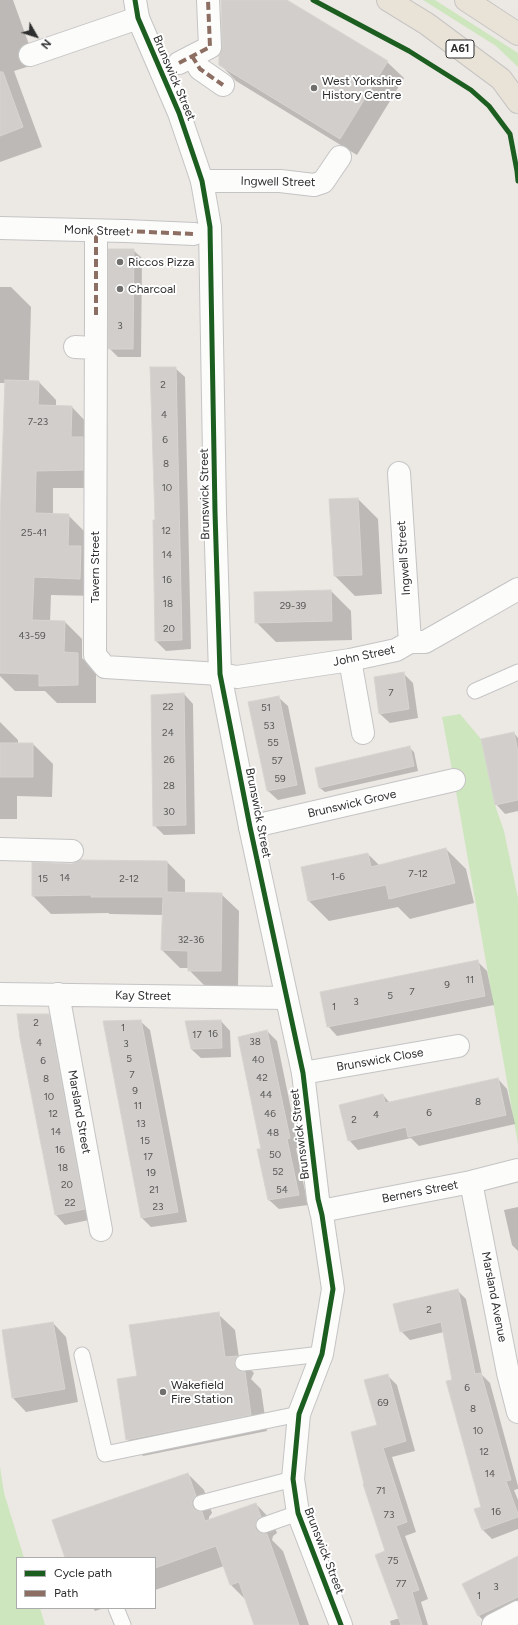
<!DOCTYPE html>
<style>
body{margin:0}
#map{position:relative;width:518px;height:1625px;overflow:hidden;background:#ece8e4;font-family:Figtree,sans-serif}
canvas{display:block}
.legend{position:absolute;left:16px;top:1557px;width:140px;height:52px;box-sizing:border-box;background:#fff;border:1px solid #ababab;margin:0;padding:5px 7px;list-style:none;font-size:12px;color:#2e2e2e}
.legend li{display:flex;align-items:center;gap:8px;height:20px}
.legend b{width:20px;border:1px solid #ababab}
.north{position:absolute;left:16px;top:16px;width:40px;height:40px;-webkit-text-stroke:3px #fff;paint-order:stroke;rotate:129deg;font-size:11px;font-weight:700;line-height:16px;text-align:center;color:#2e2e2e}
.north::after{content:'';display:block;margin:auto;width:14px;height:18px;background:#2e2e2e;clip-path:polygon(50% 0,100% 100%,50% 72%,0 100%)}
</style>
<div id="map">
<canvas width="518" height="1625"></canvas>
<ul class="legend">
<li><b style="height:5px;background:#1b5e20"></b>Cycle path</li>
<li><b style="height:5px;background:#8d6e63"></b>Path</li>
</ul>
<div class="north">N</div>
</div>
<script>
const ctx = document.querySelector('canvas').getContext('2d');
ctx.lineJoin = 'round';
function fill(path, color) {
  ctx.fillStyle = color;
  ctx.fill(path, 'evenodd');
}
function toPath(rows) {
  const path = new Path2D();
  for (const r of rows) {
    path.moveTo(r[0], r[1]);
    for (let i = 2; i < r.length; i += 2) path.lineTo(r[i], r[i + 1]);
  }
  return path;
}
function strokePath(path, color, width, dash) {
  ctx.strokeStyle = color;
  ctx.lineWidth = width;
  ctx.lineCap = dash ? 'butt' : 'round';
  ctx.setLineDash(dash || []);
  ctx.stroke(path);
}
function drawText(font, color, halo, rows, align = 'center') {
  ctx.font = font + ' Figtree,sans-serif';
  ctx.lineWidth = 4;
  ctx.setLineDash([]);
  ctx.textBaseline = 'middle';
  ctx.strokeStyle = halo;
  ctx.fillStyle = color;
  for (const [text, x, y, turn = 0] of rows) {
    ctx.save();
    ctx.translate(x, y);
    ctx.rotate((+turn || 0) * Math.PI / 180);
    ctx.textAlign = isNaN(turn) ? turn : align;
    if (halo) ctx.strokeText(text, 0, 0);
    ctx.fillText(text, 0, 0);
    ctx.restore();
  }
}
fill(toPath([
 [423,0,435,0,518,53,518,67,496,46],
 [460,714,481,739,495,805,504,831,518,898,518,1144,454,780,442,717],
 [0,1467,4,1493,24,1558,17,1558,17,1608,40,1608,45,1625,0,1625]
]), '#cee6be');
fill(toPath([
 [0,0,13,0,36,64,14,71,42,147,0,162],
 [222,0,285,0,387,62,404,78,357,155,236,81,220,64,224,47],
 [133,250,142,258,141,357,118,357,109,348],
 [0,287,11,287,31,307,29,382,39,382,56,400,56,407,72,407,89,425,100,488,53,488,53,514,68,515,86,533,97,596,51,595,50,622,65,622,82,639,82,658,96,671,96,703,57,703,45,691,15,691,0,676,0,574,6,383,0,383],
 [175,368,185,377,191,649,166,651,156,641,156,521],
 [358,499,378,519,382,594,355,596,335,576],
 [331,591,351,611,352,640,276,642,256,622],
 [403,673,413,683,418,718,390,723,380,714],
 [184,694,193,704,195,834,164,835,154,825],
 [278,697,288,706,306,794,278,800,268,791,250,703],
 [0,722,18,740,18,744,33,744,53,764,52,797,17,796,17,819,0,819],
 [514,733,518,738,518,811,505,814,496,804],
 [409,747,414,752,418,771,325,792,320,788],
 [446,849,466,869,474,903,410,919,398,907,329,921,309,901,368,854,380,866],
 [167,862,185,880,185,893,221,894,239,911,238,989,207,988,189,970,189,968,180,968,162,950,163,915,110,914,108,913,51,914,33,896,72,865],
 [477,961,487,971,494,1005,337,1036,328,1026],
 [18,1015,48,1015,58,1024,94,1219,65,1225,56,1215],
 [140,1021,150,1030,187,1222,151,1227,142,1218],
 [221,1021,230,1031,231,1057,201,1058,191,1049],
 [267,1031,277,1041,299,1148,296,1148,308,1205,279,1209,269,1200,262,1149],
 [498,1079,507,1089,515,1124,419,1146,411,1138,358,1150,349,1140,383,1095,390,1103],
 [518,1207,518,1251,512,1245,504,1210],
 [457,1290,466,1299,482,1375,490,1383,518,1486,518,1489,514,1490,518,1500,518,1529,492,1539,483,1530,475,1510,482,1507,444,1332,410,1340,401,1331],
 [218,1314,235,1330,239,1358,254,1373,251,1379,261,1389,267,1431,143,1456,127,1439,138,1376],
 [53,1323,66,1337,78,1402,26,1412,13,1398,3,1331],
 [387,1375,397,1385,415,1451,392,1457,416,1532,405,1536,428,1599,421,1602,428,1625,391,1625,390,1621,400,1618,386,1552,378,1426],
 [188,1474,204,1490,212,1513,209,1517,209,1521,256,1504,272,1521,277,1533,273,1536,272,1540,283,1551,309,1625,255,1625,247,1601,231,1585,224,1566,155,1590,155,1558,66,1558],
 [518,1557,518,1611,488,1625,479,1616,464,1584],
 [93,1608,104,1608,95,1611]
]), '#0003');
const building = toPath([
 [221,0,287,0,388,61,340,139,219,65,219,55,222,46,221,0],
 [0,72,3,72,23,127,0,136,0,72],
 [108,249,134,249,133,349,108,349,108,249],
 [150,367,176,367,182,640,155,641,153,520,155,520,150,367],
 [5,380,39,381,38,405,72,406,71,437,83,437,83,470,36,471,35,513,69,514,68,546,81,546,80,579,34,577,32,620,65,621,64,652,78,653,78,685,39,686,39,674,0,673,0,522,5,380],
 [358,498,362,575,334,576,329,499,358,498],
 [331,590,332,621,255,623,254,592,331,590],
 [404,672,409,709,379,714,374,677,404,672],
 [184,693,186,825,153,826,151,695,184,693],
 [279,696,297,785,267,791,248,702,279,696],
 [514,732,518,752,518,800,495,805,481,739,514,732],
 [0,743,33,743,33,777,0,777,0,743],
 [410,746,414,766,319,788,315,768,410,746],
 [446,848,455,883,389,899,386,885,308,901,301,867,368,853,371,867,446,848],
 [80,860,167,861,167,892,222,893,221,971,188,971,188,951,161,950,163,897,91,897,91,895,32,896,32,862,72,864,80,860],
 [478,960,485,996,327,1027,320,992,478,960],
 [17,1014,49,1014,85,1209,55,1215,20,1038,17,1014],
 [141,1020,178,1212,141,1218,103,1021,141,1020],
 [221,1020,222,1048,191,1049,185,1021,221,1020],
 [267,1030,290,1138,287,1139,299,1195,268,1200,257,1149,261,1149,238,1037,267,1030],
 [498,1078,506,1115,408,1137,406,1127,348,1141,339,1105,383,1094,385,1103,498,1078],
 [458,1289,475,1374,481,1373,511,1480,506,1481,518,1514,518,1517,482,1530,474,1509,481,1507,446,1381,452,1380,441,1322,400,1332,393,1304,458,1289],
 [219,1312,225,1357,238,1356,235,1360,234,1364,239,1371,245,1372,251,1415,126,1440,117,1379,137,1376,129,1325,219,1312],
 [53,1322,65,1389,12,1398,2,1330,53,1322],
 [388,1374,406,1441,383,1448,407,1522,396,1526,419,1590,412,1592,422,1625,401,1625,375,1555,385,1551,363,1484,364,1484,351,1432,377,1425,364,1380,388,1374],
 [188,1473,196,1496,192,1500,192,1506,195,1510,202,1512,205,1521,256,1503,261,1517,257,1519,255,1528,258,1532,267,1534,299,1625,254,1625,239,1582,230,1585,216,1546,155,1568,155,1558,65,1558,52,1520,188,1473],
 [518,1556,518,1597,478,1616,462,1584,518,1556]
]);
fill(building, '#d1cecb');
strokePath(building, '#d7d4d0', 1);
const service = toPath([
 [475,691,518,672],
 [82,1355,105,1454,299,1414],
 [243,1363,322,1354],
 [201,1503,293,1479],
 [264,1525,298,1513],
 [116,1608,123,1625]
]);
const pedestrian = toPath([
 [192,56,200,69,223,85],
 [179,63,210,47,208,0],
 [125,231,194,234],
 [96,315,96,231]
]);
const minor = toPath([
 [30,55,138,18],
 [202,181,280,181,314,185,323,182,340,157],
 [0,228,125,231],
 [96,315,95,655,105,667,220,674,237,677,350,660,396,650,410,642,425,642,518,589],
 [75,347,95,348],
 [399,473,410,642],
 [350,660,363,733],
 [250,827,454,780],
 [0,849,72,851],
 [0,994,286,998],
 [58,994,101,1230],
 [303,1073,458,1046],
 [471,1182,508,1373,518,1412],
 [321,1211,471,1182,518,1170],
 [493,1625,518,1612]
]);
const tertiary = toPath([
 [135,0,138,18,179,113,197,166,202,181,210,227,215,512,220,674,250,827,303,1073,318,1199,322,1215,333,1289,322,1354,299,1414,293,1479,298,1513,341,1625]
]);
const trunk = toPath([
 [388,0,427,24,501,79,518,102],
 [466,0,518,34]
]);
strokePath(service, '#c5c4c5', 17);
strokePath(pedestrian, '#c5c4c5', 24);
strokePath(minor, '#c5c4c5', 24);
strokePath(tertiary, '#c5c4c5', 24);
strokePath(trunk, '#c6c5c4', 24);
strokePath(service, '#fcfcfb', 15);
strokePath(pedestrian, '#fcfcfb', 22);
strokePath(minor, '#fcfcfb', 22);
strokePath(tertiary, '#fcfcfb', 22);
strokePath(trunk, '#e9e2d6', 22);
strokePath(toPath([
 [192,56,200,69,223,85],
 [179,63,210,47,208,0],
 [125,231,194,234],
 [96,315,96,231]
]), '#8d6e63', 4, [8, 4]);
strokePath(toPath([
 [135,0,138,18,179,113,197,166,202,181,210,227,215,512,220,674,250,827,303,1073,318,1199,322,1215,333,1289,322,1354,299,1414,293,1479,298,1513,341,1625],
 [313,0,409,51,471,90,489,106,510,134,517,171,518,181]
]), '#1b5e20', 5);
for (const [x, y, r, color] of [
 [314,88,4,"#706f6e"],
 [120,262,4,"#706f6e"],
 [120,289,4,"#706f6e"],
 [163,1392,4,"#706f6e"]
]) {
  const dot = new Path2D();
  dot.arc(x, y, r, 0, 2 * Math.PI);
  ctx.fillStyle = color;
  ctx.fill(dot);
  strokePath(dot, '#fff', 1.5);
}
drawText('10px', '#585857', null, [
 ["3",120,326],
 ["2",163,385],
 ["4",164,415],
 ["7-23",38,422],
 ["6",165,440],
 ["8",166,464],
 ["10",167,488],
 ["12",166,531],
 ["25-41",34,533],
 ["14",167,555],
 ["16",167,580],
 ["18",168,604],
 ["29-39",293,606],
 ["20",169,629],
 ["43-59",32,636],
 ["7",391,693],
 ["22",168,707],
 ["51",266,708],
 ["53",269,726],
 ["24",168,733],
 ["55",273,743],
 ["26",169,760],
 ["57",277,761],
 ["59",280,779],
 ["28",169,786],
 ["30",169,812],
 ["7-12",418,874],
 ["1-6",338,877],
 ["14",65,878],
 ["15",43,879],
 ["2-12",129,879],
 ["32-36",191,940],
 ["11",470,980],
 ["9",447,985],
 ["7",412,992],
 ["5",390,996],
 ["3",356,1002],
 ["1",334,1007],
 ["2",36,1023],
 ["1",123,1028],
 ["16",213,1034],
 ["17",197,1035],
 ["38",255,1042],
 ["4",39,1043],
 ["3",126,1044],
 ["5",129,1059],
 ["40",258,1060],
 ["6",43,1061],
 ["7",132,1075],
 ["42",262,1078],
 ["8",46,1079],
 ["9",135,1091],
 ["44",266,1095],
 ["10",49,1097],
 ["8",478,1102],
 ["11",138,1106],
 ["6",429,1113],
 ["12",53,1114],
 ["46",270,1114],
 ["4",376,1115],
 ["2",354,1120],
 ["13",141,1124],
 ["14",56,1132],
 ["48",273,1133],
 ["15",145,1141],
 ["16",60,1150],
 ["50",275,1155],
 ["17",148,1157],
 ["18",63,1168],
 ["52",278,1172],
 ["19",151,1173],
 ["20",67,1185],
 ["21",154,1190],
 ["54",282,1190],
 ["22",70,1203],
 ["23",158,1207],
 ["2",429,1310],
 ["6",467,1388],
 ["69",383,1403],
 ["8",473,1409],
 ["10",478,1431],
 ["12",484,1452],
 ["14",490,1474],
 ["71",381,1491],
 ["16",496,1512],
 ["73",389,1515],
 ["75",393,1561],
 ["77",401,1584],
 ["3",496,1587],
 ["1",479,1596]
]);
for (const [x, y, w] of [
 [460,49,28]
]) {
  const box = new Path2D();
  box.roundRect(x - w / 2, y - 9, w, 18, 3);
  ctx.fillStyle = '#fff';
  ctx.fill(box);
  strokePath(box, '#2e2e2e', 1);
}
drawText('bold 11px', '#2e2e2e', null, [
 ["A61",460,49]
]);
drawText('12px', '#2e2e2e', '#fff', [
 ["Brunswick Street",174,78,67],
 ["Ingwell Street",278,182,1],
 ["Monk Street",97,231,2],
 ["Brunswick Street",205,494,-91],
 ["Ingwell Street",404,558,-94],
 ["Tavern Street",95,567,-90],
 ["John Street",364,656,-12],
 ["Brunswick Grove",352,804,-13],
 ["Brunswick Street",258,813,79],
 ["Kay Street",143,996,1],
 ["Brunswick Close",380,1060,-10],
 ["Marsland Street",79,1112,80],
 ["Brunswick Street",300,1134,-97],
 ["Berners Street",420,1192,-11],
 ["Marsland Avenue",494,1297,79],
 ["Brunswick Street",324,1551,69]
]);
drawText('12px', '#2e2e2e', '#fff', [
 ["West Yorkshire",322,81],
 ["History Centre",322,95],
 ["Riccos Pizza",128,262],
 ["Charcoal",128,289],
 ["Wakefield",171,1385],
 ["Fire Station",171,1399]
], 'left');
</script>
